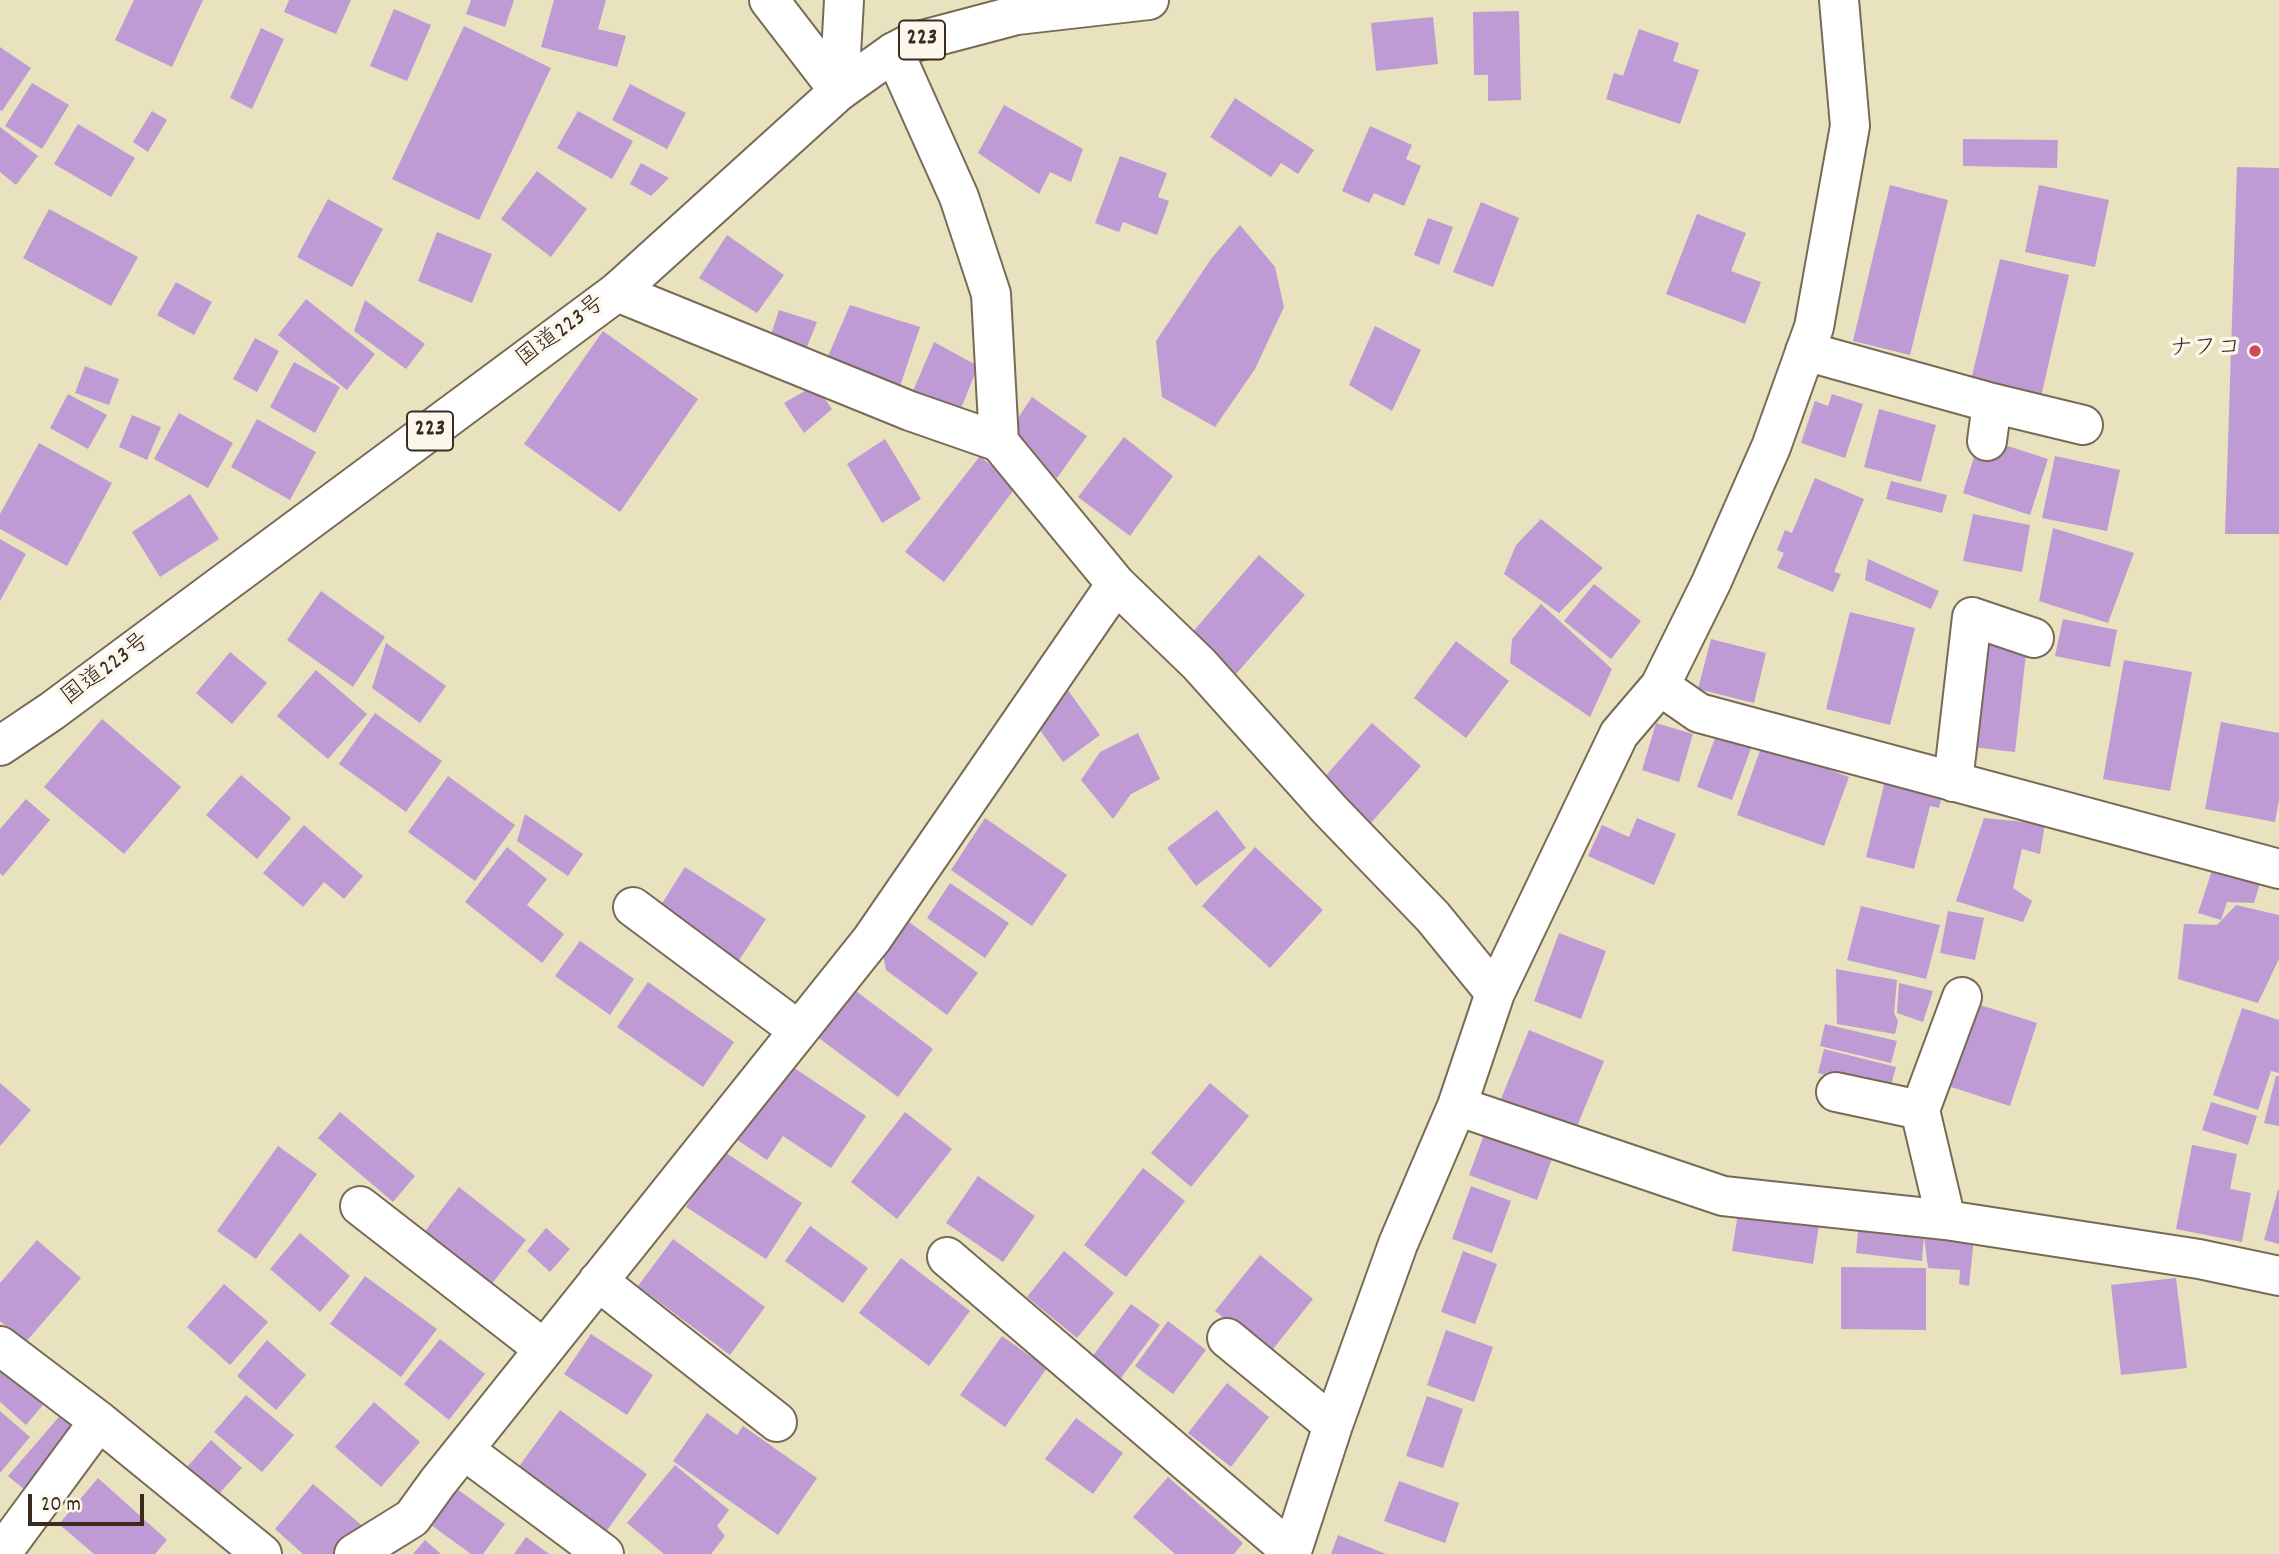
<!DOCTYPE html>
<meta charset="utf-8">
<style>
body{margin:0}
#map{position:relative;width:2279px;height:1554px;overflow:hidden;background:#e9e2be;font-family:Dekko,sans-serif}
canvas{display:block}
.scale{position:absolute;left:28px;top:1494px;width:116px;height:32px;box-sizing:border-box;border:4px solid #3b2a1e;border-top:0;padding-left:9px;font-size:21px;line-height:24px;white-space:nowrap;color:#3b2a1e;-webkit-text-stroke:5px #fbf7ec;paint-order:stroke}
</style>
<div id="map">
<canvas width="2279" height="1554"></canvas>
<div class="scale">20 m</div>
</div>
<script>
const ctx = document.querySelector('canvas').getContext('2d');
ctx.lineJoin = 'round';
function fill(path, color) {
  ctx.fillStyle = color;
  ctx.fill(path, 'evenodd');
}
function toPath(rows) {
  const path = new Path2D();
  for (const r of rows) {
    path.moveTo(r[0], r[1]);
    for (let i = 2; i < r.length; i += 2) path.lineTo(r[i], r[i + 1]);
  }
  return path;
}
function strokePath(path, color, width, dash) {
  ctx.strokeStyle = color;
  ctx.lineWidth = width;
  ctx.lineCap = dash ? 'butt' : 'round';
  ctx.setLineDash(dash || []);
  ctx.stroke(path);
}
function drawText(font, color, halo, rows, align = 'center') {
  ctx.font = font + ' Dekko,"Klee One",sans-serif';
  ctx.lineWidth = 7;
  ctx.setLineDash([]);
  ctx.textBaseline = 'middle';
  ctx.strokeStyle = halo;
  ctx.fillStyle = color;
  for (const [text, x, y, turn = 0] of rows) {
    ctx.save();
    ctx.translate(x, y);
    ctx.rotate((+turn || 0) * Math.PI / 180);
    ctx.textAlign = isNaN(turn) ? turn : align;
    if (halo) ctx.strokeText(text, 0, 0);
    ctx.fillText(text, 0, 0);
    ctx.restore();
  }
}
fill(toPath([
 [134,0,203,0,172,67,115,40],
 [289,0,351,0,336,34,284,12],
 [471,0,514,0,505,27,466,14],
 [554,0,606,0,598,29,626,36,617,67,541,47],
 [394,9,431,25,407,81,370,66],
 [1519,11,1521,100,1488,101,1488,75,1474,75,1473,12],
 [1433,17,1438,64,1376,71,1371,23],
 [464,26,551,68,479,220,392,179],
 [261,28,284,39,252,109,230,98],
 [1639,29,1679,43,1673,61,1699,70,1680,124,1606,99,1614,73,1623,76],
 [0,47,31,68,2,111,0,110],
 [32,83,69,105,42,149,5,126],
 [630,84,686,113,667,149,612,120],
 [1235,98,1314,150,1298,174,1281,163,1271,177,1210,137],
 [1004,105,1083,149,1071,182,1050,172,1039,194,978,153],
 [152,111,167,120,148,152,133,142],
 [578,111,633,141,612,179,557,148],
 [78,124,135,158,111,197,54,164],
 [1370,126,1412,145,1406,159,1421,166,1404,206,1374,193,1369,203,1342,191],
 [0,127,38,156,16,185,0,172],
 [1963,139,2058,140,2057,168,1963,166],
 [1120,156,1167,173,1158,197,1169,201,1157,235,1123,222,1119,232,1095,223],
 [641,163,669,178,651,196,630,184],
 [2237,167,2279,168,2279,534,2225,534],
 [537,171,587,209,551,257,501,219],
 [1890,185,1948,200,1910,355,1853,341],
 [2039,185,2109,200,2095,267,2025,252],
 [328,199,383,229,352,287,297,257],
 [1481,202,1519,218,1493,287,1453,272],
 [49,209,138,257,111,306,23,258],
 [1697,214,1746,233,1731,271,1761,282,1745,324,1666,294],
 [1428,218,1453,227,1439,265,1414,255],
 [1240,225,1275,267,1284,307,1255,369,1215,427,1162,397,1156,341,1211,259],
 [437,232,492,254,472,303,418,281],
 [727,235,784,275,757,313,699,278],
 [2000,259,2069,275,2041,397,1971,380],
 [176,282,212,302,194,335,157,315],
 [306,299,375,354,347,390,278,335],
 [365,300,425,344,406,369,354,331],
 [850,305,920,327,899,389,826,361],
 [779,310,817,322,804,354,768,344],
 [1375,326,1421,350,1392,411,1349,385],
 [603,331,698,399,620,512,524,444],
 [255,338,279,351,257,392,233,379],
 [934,342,978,366,960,411,913,391],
 [294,362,340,387,315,433,270,407],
 [85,366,119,379,109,405,75,393],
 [815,385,832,409,804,433,784,403],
 [68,394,107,415,88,449,50,428],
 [1832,394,1863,404,1845,458,1801,443,1815,401,1828,406],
 [1032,397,1087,436,1057,478,1004,439],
 [1879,409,1936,425,1921,482,1864,467],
 [179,413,233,443,208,488,154,459],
 [132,415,161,427,147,460,119,447],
 [257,419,316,452,290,500,231,467],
 [1124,437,1173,476,1130,536,1078,497],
 [1980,437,2048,459,2030,515,1963,493],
 [885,439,921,499,882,523,847,464],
 [39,443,112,483,67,566,0,529,0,514],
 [980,456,1016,487,944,582,905,552],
 [2055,456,2120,470,2107,531,2042,518],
 [1815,478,1864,499,1834,572,1841,574,1833,592,1777,568,1784,553,1777,550,1785,530,1792,533],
 [1891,481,1947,495,1942,513,1886,499],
 [190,494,219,539,160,577,132,532],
 [1973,514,2030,525,2022,572,1963,561],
 [1541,519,1603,568,1559,613,1504,574,1516,545],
 [2053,528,2134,553,2108,623,2039,601],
 [0,539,26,554,0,601],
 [1259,555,1305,595,1229,682,1184,642],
 [1868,559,1939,591,1931,609,1865,580],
 [1594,584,1641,621,1611,659,1564,621],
 [321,591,385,637,353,687,287,640],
 [1541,604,1612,669,1590,717,1510,663,1512,639],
 [1850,612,1915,628,1890,725,1826,709],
 [2063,619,2117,630,2110,667,2055,656],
 [1711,639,1766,653,1754,703,1698,689],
 [1975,639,2027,645,2015,752,1963,746],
 [1456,641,1509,681,1466,738,1414,698],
 [386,643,446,686,420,723,372,688],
 [230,652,267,683,232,724,196,693],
 [2124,660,2192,672,2170,791,2103,779],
 [316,670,367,714,328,759,277,716],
 [1058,676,1100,735,1063,762,1029,715],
 [375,713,442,761,406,812,339,764],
 [102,719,181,787,124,854,44,787],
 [2221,722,2279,733,2279,800,2275,822,2205,809],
 [1372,723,1421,766,1371,823,1322,780],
 [1656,723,1693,734,1679,782,1642,770],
 [1718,730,1753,743,1732,800,1697,787],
 [1138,733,1160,779,1131,794,1113,819,1081,780,1100,752],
 [1762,745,1849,777,1824,846,1737,815],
 [1888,769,1945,784,1939,808,1930,806,1914,869,1866,857],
 [241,775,291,818,257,859,206,815],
 [448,776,515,825,475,881,408,832],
 [26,799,50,820,3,876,0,873,0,829],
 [1217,810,1246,848,1196,886,1167,848],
 [525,814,583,854,568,876,517,841],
 [985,818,1067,875,1032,926,951,870],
 [1637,818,1676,834,1654,885,1588,856,1602,825,1629,837],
 [1984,818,2045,824,2040,854,2022,849,2013,888,2032,901,2023,922,1956,901],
 [304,825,363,876,344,899,324,882,303,907,263,873],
 [507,847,547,879,527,905,564,934,542,963,465,902],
 [1255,847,1323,910,1270,968,1202,906],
 [2216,858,2263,873,2254,903,2227,902,2221,920,2198,913],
 [685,867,766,919,734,968,654,916],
 [950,883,1009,923,985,958,927,918],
 [2236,905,2279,915,2279,959,2258,1003,2178,979,2184,924,2217,925],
 [1861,906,1940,925,1926,979,1847,960],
 [1948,911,1984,918,1975,960,1940,953],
 [905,919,978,973,947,1015,886,970,882,950],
 [1559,933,1606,951,1581,1019,1534,1001],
 [580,941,634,979,610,1015,555,976],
 [1836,969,1897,980,1894,1013,1898,1021,1895,1034,1837,1024],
 [648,982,734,1042,703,1087,617,1027],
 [1899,983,1933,991,1923,1022,1897,1013],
 [848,985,933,1049,898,1097,812,1033],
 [1946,994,2037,1023,2010,1106,1920,1077],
 [2242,1008,2279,1020,2279,1073,2271,1071,2258,1110,2213,1095],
 [1825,1024,1897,1041,1891,1063,1820,1046],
 [1529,1030,1604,1061,1575,1131,1501,1099],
 [1824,1049,1896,1067,1889,1092,1818,1073],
 [787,1063,866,1116,831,1168,783,1136,767,1160,736,1139],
 [2276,1076,2279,1076,2279,1126,2264,1123],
 [0,1083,31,1110,0,1146],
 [1210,1083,1249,1116,1191,1187,1151,1153],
 [2211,1102,2257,1116,2248,1145,2202,1130],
 [340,1112,415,1176,393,1202,318,1138],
 [905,1112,952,1149,897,1219,851,1182],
 [1485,1132,1553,1156,1537,1200,1469,1175],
 [2192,1145,2237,1154,2230,1189,2251,1193,2242,1242,2176,1229],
 [278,1146,317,1174,256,1259,217,1231],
 [723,1151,802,1203,766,1259,686,1207],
 [1143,1168,1185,1201,1126,1277,1084,1245],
 [978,1176,1035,1216,1003,1262,946,1223],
 [1471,1186,1511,1201,1492,1253,1452,1239],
 [459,1187,526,1240,483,1295,416,1243],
 [2278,1190,2279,1190,2279,1244,2264,1240],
 [1738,1213,1819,1225,1813,1264,1732,1251],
 [1859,1223,1974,1238,1969,1286,1959,1284,1960,1270,1928,1268,1924,1236,1922,1261,1856,1253],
 [810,1226,868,1268,843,1303,785,1261],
 [546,1228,570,1249,550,1272,527,1251],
 [300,1233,350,1276,320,1312,270,1269],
 [673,1239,765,1307,730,1355,638,1286],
 [37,1240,81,1278,25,1343,0,1321,0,1283],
 [1064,1251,1114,1293,1077,1338,1027,1297],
 [1463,1251,1497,1264,1475,1324,1441,1312],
 [1260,1255,1313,1299,1269,1354,1215,1311],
 [901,1258,970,1311,929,1366,859,1313],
 [1841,1267,1926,1268,1926,1330,1841,1329],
 [365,1276,437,1329,401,1377,330,1324],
 [2176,1278,2187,1368,2121,1375,2111,1285],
 [224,1284,268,1322,230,1365,187,1327],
 [1131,1304,1160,1325,1121,1378,1092,1357],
 [1168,1321,1206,1350,1173,1394,1135,1366],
 [1446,1330,1493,1347,1474,1402,1427,1385],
 [591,1334,653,1375,627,1415,564,1374],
 [1002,1336,1047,1368,1005,1427,960,1395],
 [440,1339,485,1374,449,1420,404,1384],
 [267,1340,306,1375,276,1410,237,1376],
 [0,1357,48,1399,26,1425,0,1402],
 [1227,1383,1269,1417,1231,1467,1188,1433],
 [246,1395,294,1435,262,1472,214,1432],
 [1427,1396,1463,1409,1443,1468,1406,1456],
 [374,1402,420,1442,381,1487,335,1447],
 [560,1410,647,1474,603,1536,515,1472],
 [0,1411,30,1437,0,1473],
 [64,1411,87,1431,31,1495,8,1476],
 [707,1413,737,1435,743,1426,817,1478,778,1535,673,1461],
 [1076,1418,1123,1453,1093,1494,1045,1459],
 [211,1440,242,1468,218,1495,187,1467],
 [675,1465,729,1510,717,1526,725,1536,711,1554,664,1554,627,1523],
 [1168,1477,1243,1543,1234,1554,1175,1554,1133,1517],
 [98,1478,167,1540,155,1554,94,1554,59,1524],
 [1399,1481,1459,1503,1445,1543,1384,1521],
 [313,1484,365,1528,342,1554,303,1554,275,1529],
 [453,1486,505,1524,483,1554,471,1554,427,1522],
 [1338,1535,1386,1554,1331,1554],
 [526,1537,549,1554,514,1554],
 [425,1540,441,1554,413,1554]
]), '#be9bd5');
const minor = toPath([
 [769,0,839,91],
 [894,52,959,197,991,294,999,442],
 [839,91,844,0],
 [617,292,910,411,999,442,1116,584,1199,664,1329,809,1433,917,1495,993],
 [1805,351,1992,403,2083,425],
 [1987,441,1992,403],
 [1660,686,1699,713,2279,869],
 [1953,782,1972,617,2034,638],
 [633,907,798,1030],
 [1836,1092,1920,1110,1946,1220],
 [1457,1106,1723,1196,1946,1220,2199,1259,2279,1276],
 [1920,1110,1962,997],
 [360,1206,544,1349],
 [947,1257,1292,1552],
 [598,1281,777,1422],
 [1227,1338,1333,1425],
 [0,1346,99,1421,262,1554],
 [464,1450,604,1554],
 [1,1554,99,1421],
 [354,1554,412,1518,438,1482,872,939,1116,584],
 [1291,1554,1333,1425,1398,1244,1457,1106,1495,993,1619,734,1660,686,1711,583,1771,447,1814,327,1850,126,1839,0]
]);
const highway = toPath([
 [0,746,52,711,617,292,839,91,894,52,911,43,1017,15,1149,0]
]);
strokePath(minor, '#786a56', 42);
strokePath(highway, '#786a56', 42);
strokePath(minor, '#fff', 38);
strokePath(highway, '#fff', 38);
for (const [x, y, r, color] of [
 [2255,351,7,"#d1495b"]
]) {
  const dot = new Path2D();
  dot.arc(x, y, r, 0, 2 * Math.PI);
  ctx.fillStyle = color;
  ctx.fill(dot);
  strokePath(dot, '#fbf7ec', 2.5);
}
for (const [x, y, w] of [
 [922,40,46],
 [430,431,46]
]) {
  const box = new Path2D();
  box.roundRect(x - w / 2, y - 19.5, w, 39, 5);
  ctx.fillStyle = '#fbf7ec';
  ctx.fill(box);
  strokePath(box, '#3b2a1e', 2);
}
drawText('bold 23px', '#3b2a1e', null, [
 ["223",922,40],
 ["223",430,431]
]);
drawText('24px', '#3b2a1e', '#fbf7ec', [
 ["国道223号",562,333,-37],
 ["国道223号",107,671,-37]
]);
drawText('24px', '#3b2a1e', '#fbf7ec', [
 ["ナフコ",2241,351]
], 'right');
</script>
